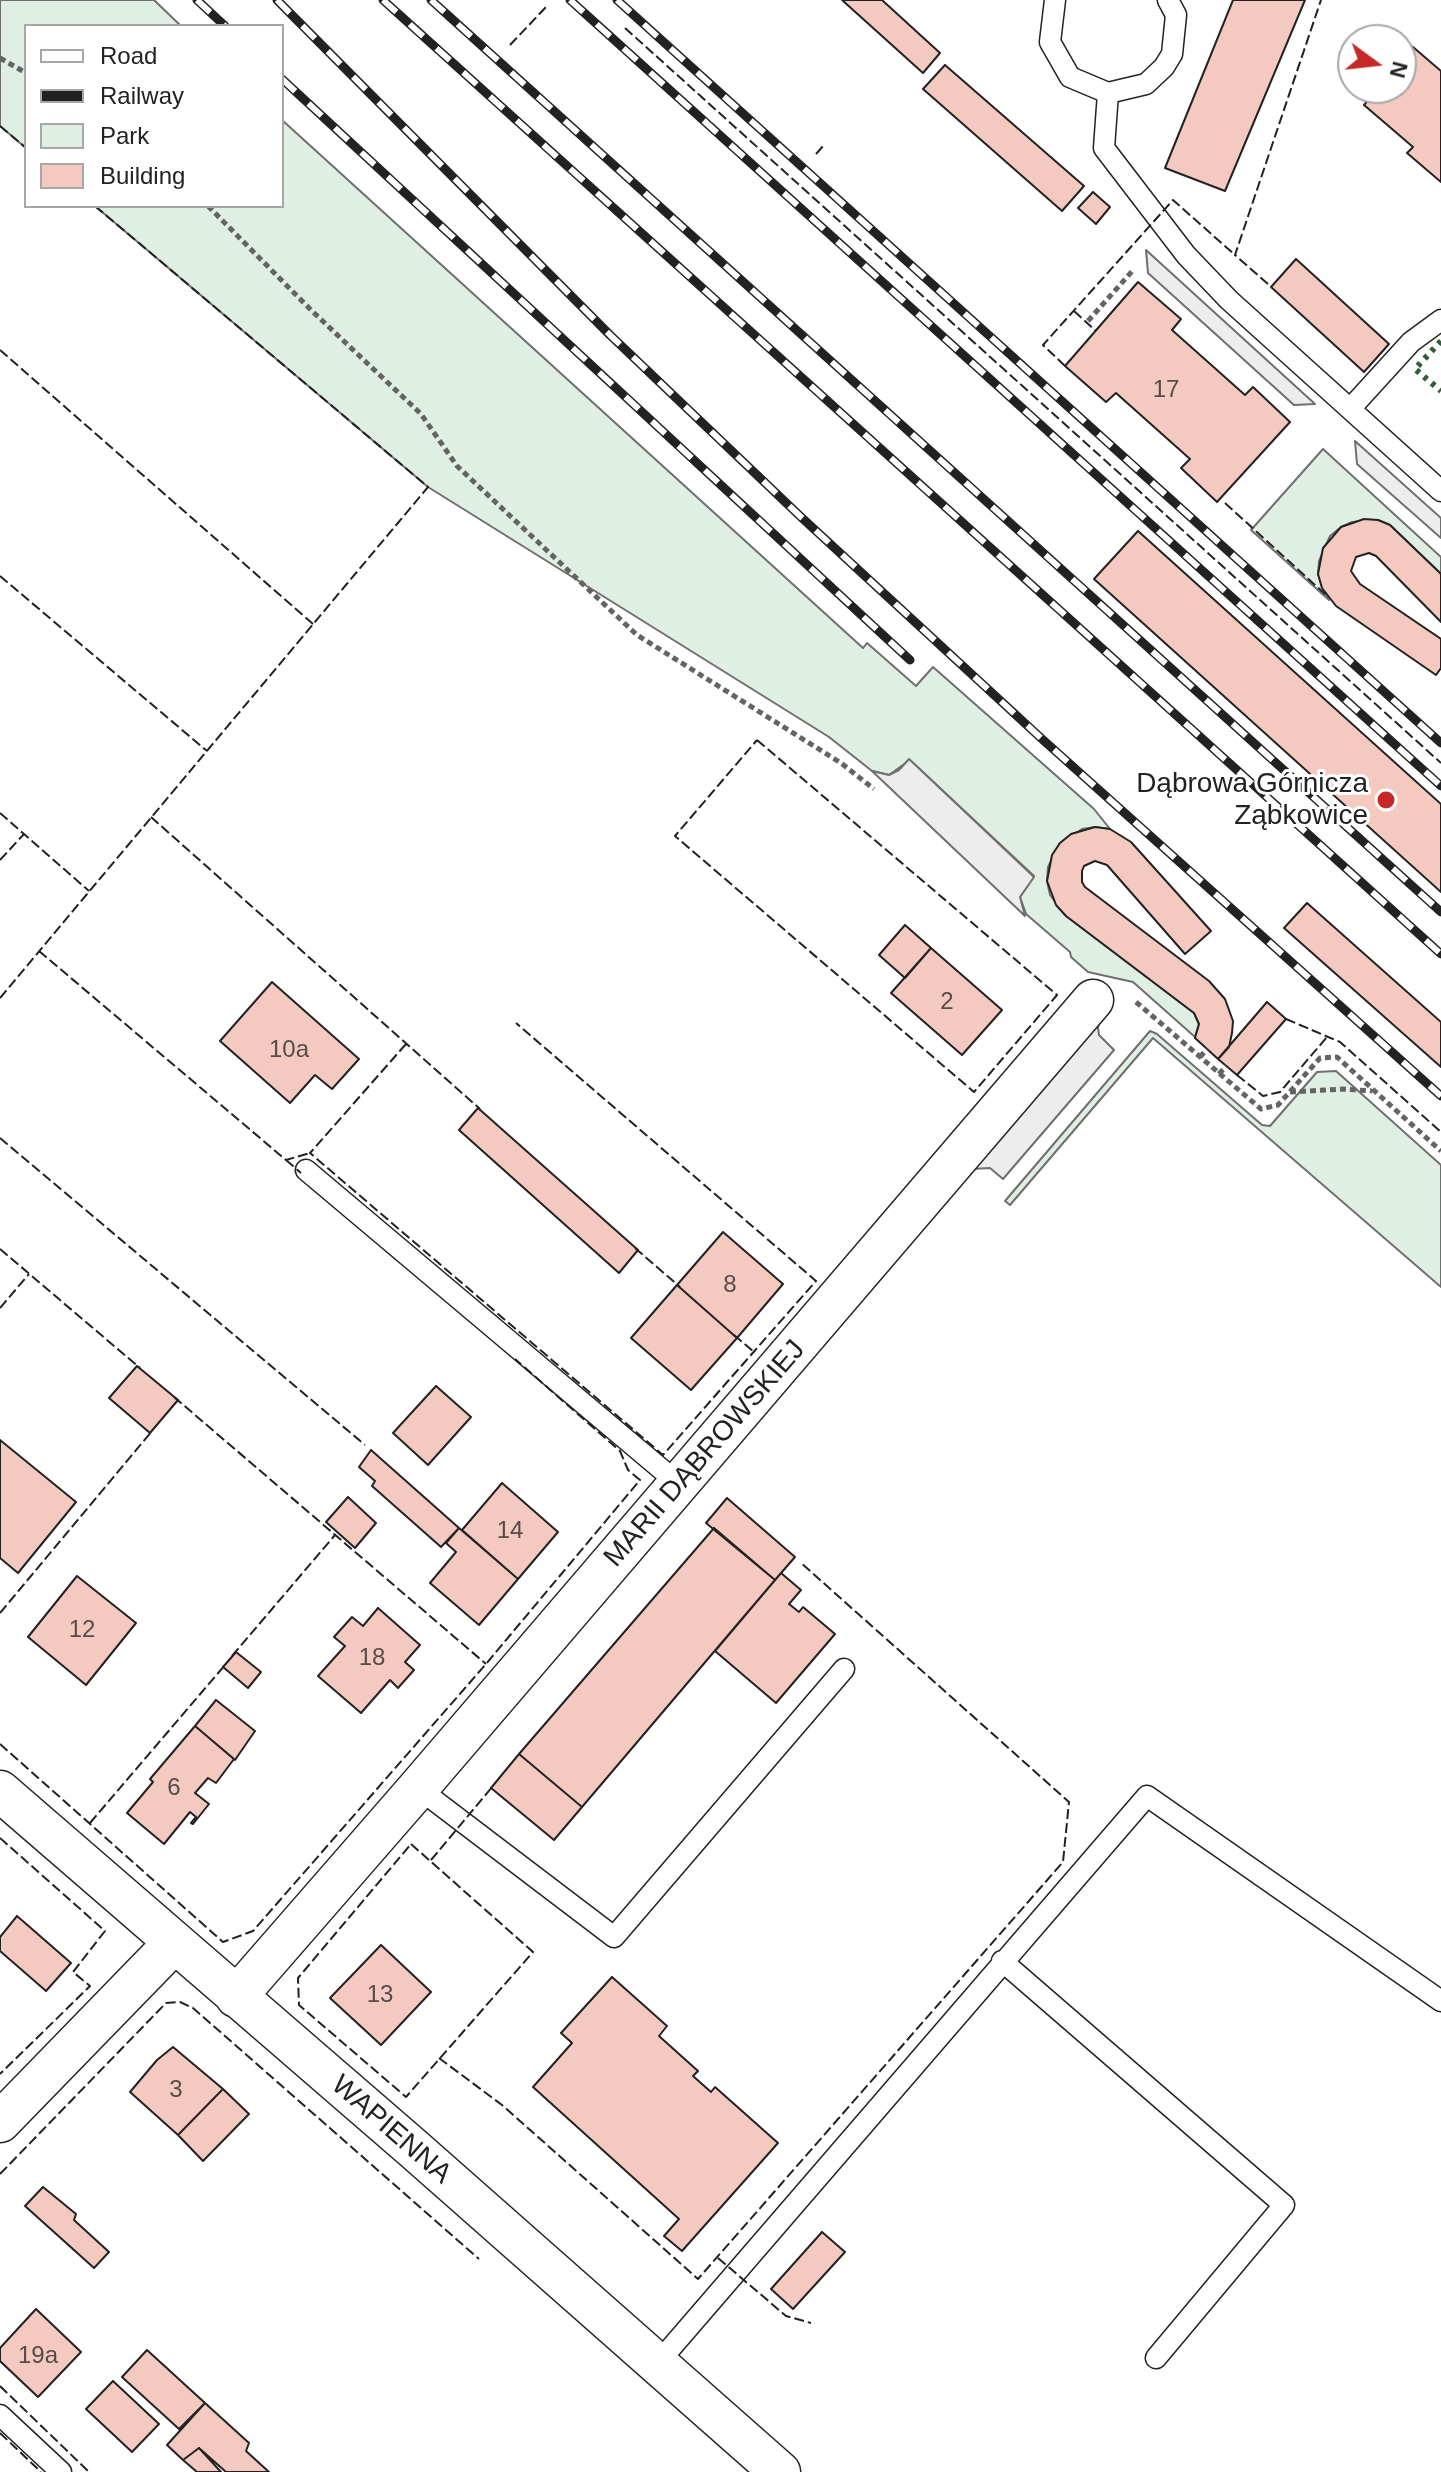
<!DOCTYPE html>
<meta charset="utf-8">
<style>
body{margin:0}
#map{position:relative;width:1441px;height:2472px;overflow:hidden;background:#fff;font-family:Helvetica,sans-serif}
canvas{display:block}
.legend{position:absolute;left:24px;top:24px;width:260px;height:184px;box-sizing:border-box;background:#fff;border:2px solid #a7a7a7;margin:0;padding:10px 14px;list-style:none;font-size:24px;color:#222}
.legend li{display:flex;align-items:center;gap:16px;height:40px}
.legend b{width:40px;border:2px solid #a7a7a7}
.north{position:absolute;left:1337px;top:24px;width:80px;height:80px;box-sizing:border-box;background:#fff;border:2px solid #a7a7a7;border-radius:50%;rotate:105deg;font-size:22px;font-weight:700;line-height:32px;text-align:center;color:#222}
.north::after{content:'';display:block;margin:auto;width:28px;height:36px;background:#c62828;clip-path:polygon(50% 0,100% 100%,50% 72%,0 100%)}
</style>
<div id="map">
<canvas width="1441" height="2472"></canvas>
<ul class="legend">
<li><b style="height:10px;background:#fff"></b>Road</li>
<li><b style="height:10px;background:#222"></b>Railway</li>
<li><b style="height:22px;background:#e0efe3"></b>Park</li>
<li><b style="height:22px;background:#f3c9c0"></b>Building</li>
</ul>
<div class="north">N</div>
</div>
<script>
const ctx = document.querySelector('canvas').getContext('2d');
ctx.lineJoin = 'round';
function fill(path, color) {
  ctx.fillStyle = color;
  ctx.fill(path, 'evenodd');
}
function toPath(rows) {
  const path = new Path2D();
  for (const r of rows) {
    path.moveTo(r[0], r[1]);
    for (let i = 2; i < r.length; i += 2) path.lineTo(r[i], r[i + 1]);
  }
  return path;
}
function strokePath(path, color, width, dash) {
  ctx.strokeStyle = color;
  ctx.lineWidth = width;
  ctx.lineCap = dash ? 'butt' : 'round';
  ctx.setLineDash(dash || []);
  ctx.stroke(path);
}
function drawText(font, color, halo, rows, align = 'center') {
  ctx.font = font + ' Helvetica,sans-serif';
  ctx.lineWidth = 6;
  ctx.setLineDash([]);
  ctx.textBaseline = 'middle';
  ctx.strokeStyle = halo;
  ctx.fillStyle = color;
  for (const [text, x, y, turn = 0] of rows) {
    ctx.save();
    ctx.translate(x, y);
    ctx.rotate((+turn || 0) * Math.PI / 180);
    ctx.textAlign = isNaN(turn) ? turn : align;
    if (halo) ctx.strokeText(text, 0, 0);
    ctx.fillText(text, 0, 0);
    ctx.restore();
  }
}
const green = toPath([
 [0,0,154,0,181,26,26,26,26,148,0,126,0,0],
 [282,120,863,648,867,643,916,686,933,667,1094,809,1110,829,1095,827,1082,829,1060,843,1048,867,1047,881,1050,895,1066,916,1194,1013,1199,1024,1195,1037,1133,982,1088,972,1071,957,1070,952,1026,914,1020,897,1034,876,910,760,889,775,872,771,829,737,428,487,95,206,282,206,282,120],
 [1323,449,1441,557,1441,574,1390,525,1378,520,1352,522,1341,527,1330,536,1319,561,1318,574,1329,600,1251,530,1323,449],
 [1150,1031,1157,1034,1262,1125,1270,1126,1317,1072,1336,1071,1441,1165,1441,1287,1153,1038,1010,1205,1005,1201,1150,1031]
]);
fill(green, '#e0efe3');
strokePath(green, '#6f6f6f', 2);
const parking = toPath([
 [1146,250,1315,404,1294,405,1148,273,1146,250],
 [1355,441,1441,518,1441,538,1357,464,1355,441],
 [909,759,1034,877,1020,897,1025,916,872,771,889,775,899,770,909,759],
 [1100,1015,1098,1028,1099,1035,1114,1050,1003,1179,990,1168,972,1169,1100,1015]
]);
fill(parking, '#ededed');
strokePath(parking, '#6f6f6f', 2);
const building = toPath([
 [842,0,882,0,940,53,923,73,842,0],
 [1233,0,1305,0,1225,191,1165,168,1233,0],
 [1413,47,1441,71,1441,182,1407,153,1413,147,1364,105,1378,88,1401,88,1401,61,1413,47],
 [945,65,1084,186,1062,211,923,89,945,65],
 [1093,192,1110,207,1096,224,1078,208,1093,192],
 [1296,259,1389,344,1364,372,1271,287,1296,259],
 [1138,282,1181,319,1172,330,1245,395,1253,387,1290,422,1217,502,1181,468,1190,459,1116,393,1106,402,1065,366,1138,282],
 [1364,519,1378,520,1390,525,1441,574,1441,622,1376,556,1369,553,1356,557,1351,571,1360,584,1441,639,1441,668,1436,675,1336,606,1322,588,1318,574,1323,548,1341,527,1364,519],
 [1138,531,1441,804,1441,892,1094,579,1138,531],
 [1095,827,1110,829,1131,842,1211,931,1185,954,1107,865,1095,861,1084,866,1082,871,1082,882,1085,887,1209,981,1225,999,1233,1021,1232,1033,1229,1047,1218,1059,1195,1038,1199,1024,1194,1013,1066,916,1056,905,1047,881,1052,855,1060,843,1071,834,1095,827],
 [1307,903,1441,1022,1441,1067,1284,928,1307,903],
 [905,925,931,948,905,978,879,955,905,925],
 [931,948,1002,1010,962,1055,891,993,931,948],
 [272,982,359,1059,332,1089,315,1075,290,1103,220,1041,272,982],
 [1267,1002,1286,1019,1237,1075,1218,1059,1267,1002],
 [478,1108,638,1250,619,1273,459,1130,478,1108],
 [723,1232,783,1284,737,1338,677,1285,723,1232],
 [677,1285,737,1338,691,1390,631,1338,677,1285],
 [137,1366,178,1400,150,1433,109,1398,137,1366],
 [436,1386,471,1417,428,1465,393,1433,436,1386],
 [0,1440,76,1502,18,1573,0,1558,0,1440],
 [371,1450,459,1528,441,1547,372,1486,375,1481,359,1467,371,1450],
 [502,1483,558,1532,518,1579,462,1530,502,1483],
 [348,1497,376,1523,355,1548,326,1522,348,1497],
 [727,1498,795,1557,775,1580,706,1523,727,1498],
 [459,1528,518,1579,479,1625,430,1583,456,1552,446,1543,459,1528],
 [714,1528,775,1580,582,1807,519,1754,714,1528],
 [781,1573,801,1590,789,1604,799,1612,803,1607,835,1634,776,1703,715,1651,781,1573],
 [77,1576,136,1623,86,1685,28,1637,77,1576],
 [378,1608,420,1645,405,1662,414,1670,398,1688,390,1680,361,1713,318,1676,345,1646,334,1637,352,1617,363,1626,378,1608],
 [236,1652,261,1672,248,1688,223,1667,236,1652],
 [216,1700,255,1731,235,1760,195,1726,216,1700],
 [195,1726,234,1759,216,1783,208,1778,195,1793,209,1804,193,1824,191,1823,196,1817,190,1812,164,1844,127,1813,153,1782,150,1779,195,1726],
 [519,1754,582,1807,554,1840,491,1788,519,1754],
 [17,1916,71,1963,46,1991,0,1951,0,1937,17,1916],
 [381,1945,431,1992,381,2045,330,1998,381,1945],
 [612,1977,667,2026,659,2036,698,2071,693,2076,711,2092,715,2087,778,2143,682,2251,664,2236,679,2219,533,2087,572,2043,561,2033,612,1977],
 [173,2047,223,2089,178,2135,130,2092,157,2060,173,2047],
 [223,2089,249,2114,203,2161,178,2135,223,2089],
 [43,2187,76,2214,74,2220,109,2252,94,2268,25,2206,43,2187],
 [822,2232,845,2252,793,2309,771,2289,822,2232],
 [36,2309,81,2352,38,2397,0,2361,0,2348,36,2309],
 [147,2350,205,2403,179,2429,122,2377,147,2350],
 [113,2381,159,2424,132,2452,86,2409,113,2381],
 [205,2403,249,2443,246,2451,269,2472,226,2472,199,2448,183,2460,167,2445,205,2403],
 [199,2448,221,2472,197,2472,183,2460,199,2448]
]);
fill(building, '#f3c9c0');
strokePath(building, '#222', 2);
const lane = toPath([
 [1055,0,1050,42,1070,77,1108,93,1146,84,1164,67,1172,54,1176,15,1168,0],
 [1108,93,1104,148,1186,255,1229,300,1441,491],
 [1350,409,1411,342,1441,320],
 [306,1170,679,1484],
 [418,1788,614,1937,844,1669],
 [1002,1961,1284,2205,1156,2358],
 [657,2364,1147,1796,1441,2001],
 [0,2415,61,2472]
]);
const street = toPath([
 [0,1791,415,2150,780,2472],
 [236,1997,418,1788,1093,1000],
 [0,2122,174,1943]
]);
strokePath(lane, '#222', 23);
strokePath(street, '#222', 43);
strokePath(toPath([
 [0,58,26,73],
 [208,206,311,310,421,414,457,466,637,635,841,763,874,789],
 [1088,321,1134,269],
 [1136,1002,1261,1109,1278,1105,1320,1058,1337,1057,1441,1151],
 [1200,1057,1207,1049],
 [1219,1074,1226,1066],
 [1290,1092,1344,1089,1372,1091]
]), '#646464', 5, [6, 4]);
strokePath(lane, '#fff', 20);
strokePath(street, '#fff', 40);
const rail = toPath([
 [197,0,225,26],
 [277,0,610,335,801,517,1042,739,1441,1096],
 [383,0,1441,954],
 [431,0,1441,912],
 [570,0,1441,786],
 [617,0,1441,743],
 [282,79,910,660]
]);
strokePath(rail, '#222', 9);
strokePath(rail, '#fff', 6, [18]);
strokePath(toPath([
 [1441,341,1415,369,1441,391]
]), '#2f5e38', 6, [4, 6]);
strokePath(toPath([
 [625,28,1441,763],
 [510,45,547,6],
 [0,126,26,148],
 [816,154,824,145],
 [1268,284,1235,255,1321,0],
 [1074,311,1096,331],
 [0,350,313,624],
 [1065,366,1043,345,1173,200,1235,255],
 [1225,503,1326,595],
 [0,576,207,751],
 [757,740,1057,995,974,1092,675,836,757,740],
 [0,813,89,891],
 [151,817,480,1109],
 [0,860,24,834],
 [39,951,286,1160,310,1153],
 [0,998,428,487,95,206],
 [1286,1019,1340,1042,1441,1132],
 [406,1044,310,1153,663,1455,816,1281,516,1023],
 [1237,1075,1263,1096,1280,1092,1327,1037],
 [0,1138,365,1445],
 [286,1160,301,1173],
 [635,1248,680,1287],
 [0,1249,140,1368],
 [0,1308,29,1274],
 [734,1335,754,1352],
 [174,1397,486,1664],
 [0,1613,152,1431],
 [232,1656,335,1535],
 [0,1744,223,1942,253,1931,486,1664,640,1480,628,1470,620,1451,515,1359],
 [90,1823,225,1665],
 [0,1838,105,1931,73,1972,90,1986,0,2074],
 [411,1844,533,1952,406,2097,299,2005,298,1978,411,1844],
 [431,1860,493,1786],
 [439,2058,502,2105,698,2279,1063,1862,1069,1802,800,1562],
 [0,2174,166,2003,180,2002,193,2008,479,2259],
 [718,2258,786,2316,811,2323],
 [0,2386,89,2472],
 [0,2433,41,2472]
]), '#222', 2, [10, 4]);
for (const [x, y, r, color] of [
 [1386,800,10,"#c62828"]
]) {
  const dot = new Path2D();
  dot.arc(x, y, r, 0, 2 * Math.PI);
  ctx.fillStyle = color;
  ctx.fill(dot);
  strokePath(dot, '#fff', 3);
}
drawText('24px', '#564c4a', null, [
 ["17",1166,390],
 ["2",947,1002],
 ["10a",289,1050],
 ["8",730,1285],
 ["14",510,1531],
 ["12",82,1630],
 ["18",372,1658],
 ["6",174,1788],
 ["13",380,1995],
 ["3",176,2090],
 ["19a",38,2356]
]);
drawText('28px', '#222', '#fff', [
 ["Dąbrowa Górnicza",1368,784],
 ["Ząbkowice",1368,816]
], 'right');
drawText('28px', '#222', '#fff', [
 ["MARII DĄBROWSKIEJ",705,1454,-49],
 ["WAPIENNA",391,2130,41]
]);
</script>
